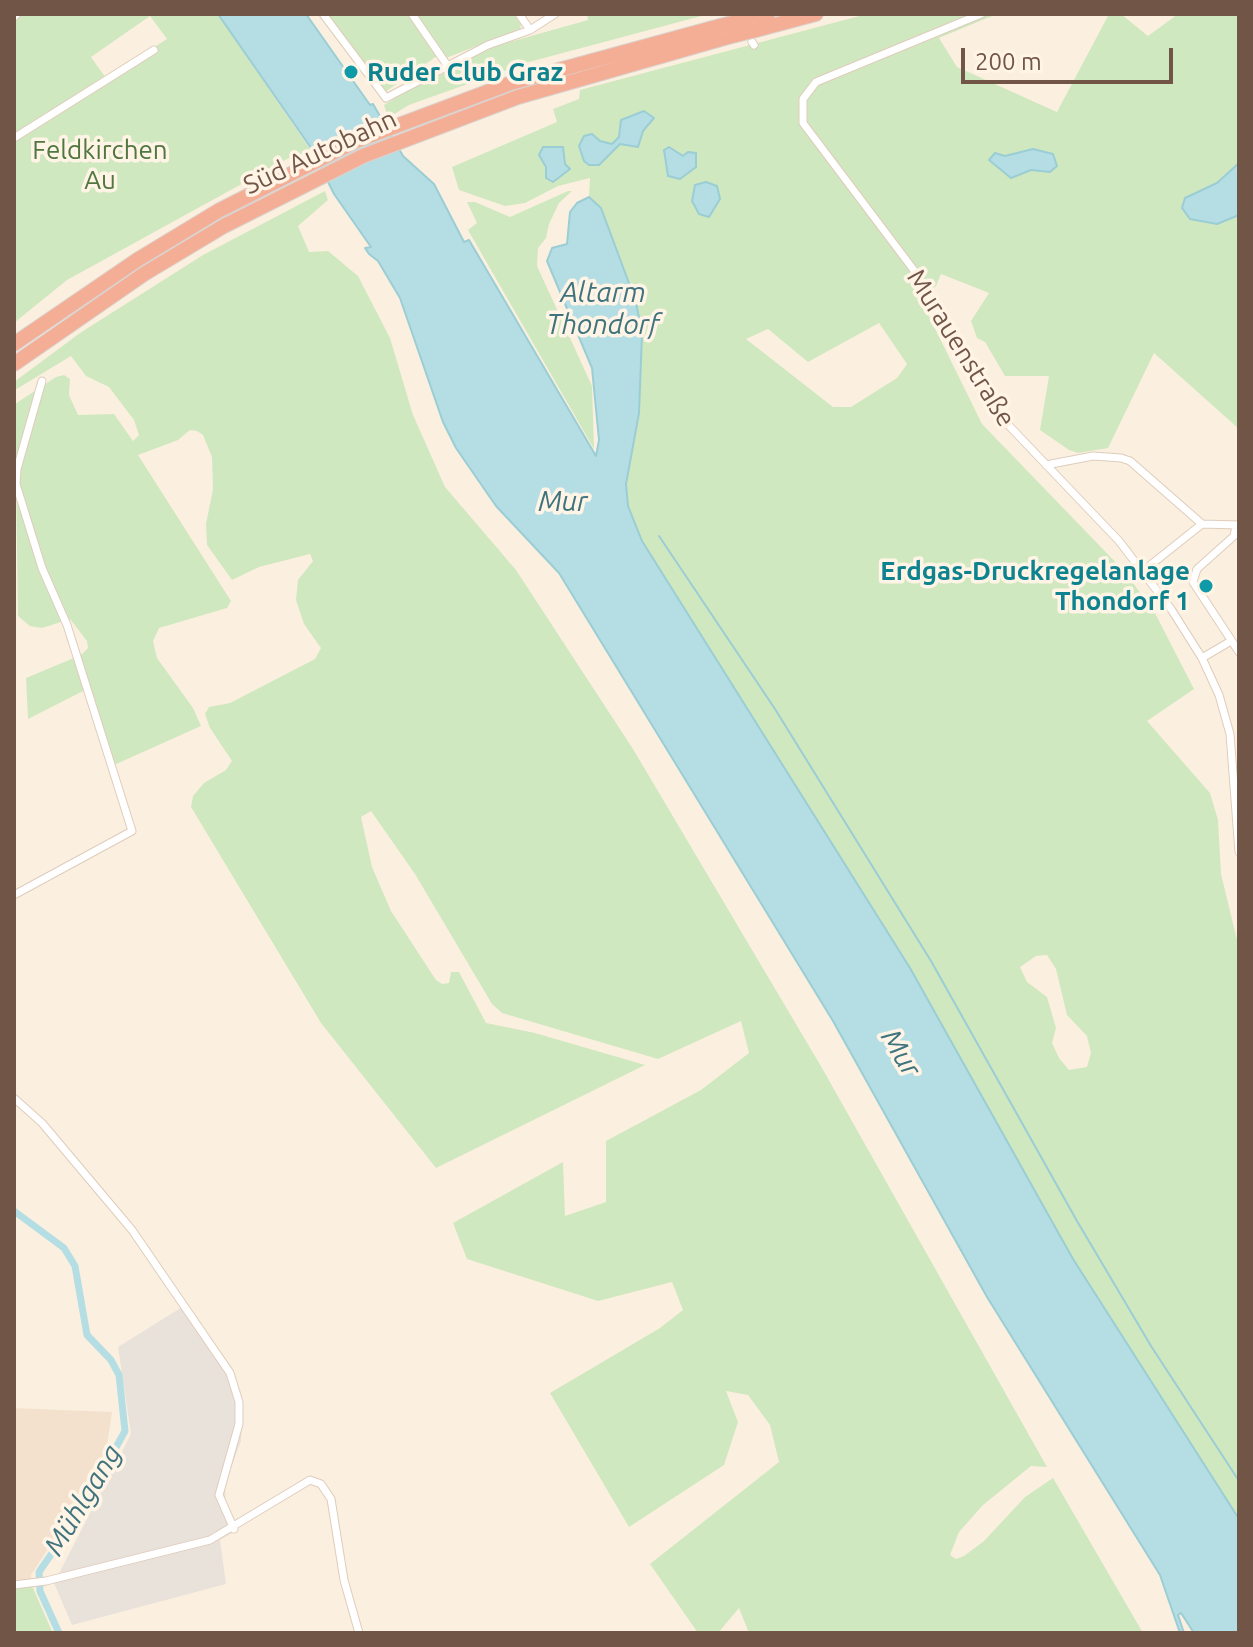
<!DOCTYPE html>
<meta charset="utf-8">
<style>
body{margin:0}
#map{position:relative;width:1253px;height:1647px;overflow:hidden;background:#fbf0df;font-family:Ubuntu,sans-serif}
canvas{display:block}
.frame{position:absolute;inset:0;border:16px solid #715648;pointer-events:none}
.scale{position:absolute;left:961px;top:48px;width:212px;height:36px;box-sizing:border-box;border:4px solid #715648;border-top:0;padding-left:10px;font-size:24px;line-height:28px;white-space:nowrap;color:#715648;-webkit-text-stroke:6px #fff4e5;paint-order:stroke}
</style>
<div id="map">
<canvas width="1253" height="1647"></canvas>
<div class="frame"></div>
<div class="scale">200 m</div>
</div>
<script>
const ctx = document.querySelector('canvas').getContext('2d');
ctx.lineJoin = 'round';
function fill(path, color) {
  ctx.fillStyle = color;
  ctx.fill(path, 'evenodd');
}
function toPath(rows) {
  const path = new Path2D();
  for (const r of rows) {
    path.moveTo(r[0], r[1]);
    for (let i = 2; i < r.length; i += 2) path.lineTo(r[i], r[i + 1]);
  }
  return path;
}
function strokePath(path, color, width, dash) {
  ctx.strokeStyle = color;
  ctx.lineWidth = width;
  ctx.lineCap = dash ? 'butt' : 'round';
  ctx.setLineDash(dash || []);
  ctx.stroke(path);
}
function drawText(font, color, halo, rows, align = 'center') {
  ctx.font = font + ' Ubuntu,sans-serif';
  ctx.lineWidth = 7;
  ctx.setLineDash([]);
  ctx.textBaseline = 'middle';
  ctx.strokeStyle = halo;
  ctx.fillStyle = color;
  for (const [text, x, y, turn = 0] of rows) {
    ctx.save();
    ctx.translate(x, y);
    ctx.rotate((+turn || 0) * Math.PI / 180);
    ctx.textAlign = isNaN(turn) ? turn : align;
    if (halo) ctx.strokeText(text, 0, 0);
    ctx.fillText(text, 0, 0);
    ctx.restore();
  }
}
fill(toPath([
 [14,1408,112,1412,107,1445,96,1475,31,1575,32,1586,14,1589]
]), '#f3e1ce');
fill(toPath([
 [187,1304,233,1369,243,1403,241,1441,225,1484,226,1506,239,1529,220,1540,226,1584,72,1625,54,1583,131,1434,118,1347]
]), '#e9e2db');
fill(toPath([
 [14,14,218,14,312,152,289,158,67,280,14,323],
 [150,16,167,39,106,78,91,57],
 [328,14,407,14,437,56,385,92],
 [415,14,514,14,521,25,520,29,446,58],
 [587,14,709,14,529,62,409,105,388,118,384,105,422,82,492,47,588,20],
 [867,14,997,14,939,38,957,67,1057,112,1109,14,1121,14,1148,36,1178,14,1239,14,1239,429,1154,353,1108,448,1078,453,1069,450,1040,430,1049,376,1005,376,985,342,977,338,971,321,989,293,941,274,936,286,920,298,982,424,1126,573,1156,615,1194,689,1147,721,1210,793,1218,820,1221,874,1239,948,1239,1519,1073,1259,910,968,642,541,628,506,626,484,639,413,642,334,636,302,601,208,589,197,590,178,558,186,525,203,505,206,459,190,452,167,557,122,553,109,579,99,580,90],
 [644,111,649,126,643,131,638,147,620,144,605,159,589,165,584,161,579,146,591,134,600,141,612,144,619,137,621,120],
 [879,323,907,364,897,378,851,407,833,407,746,339,768,329,808,362],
 [1047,955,1056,969,1067,1015,1087,1036,1091,1053,1087,1067,1069,1070,1059,1058,1052,1043,1056,1028,1047,997,1027,982,1020,967,1036,956],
 [325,191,328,200,298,226,309,252,328,251,358,276,390,338,413,415,445,487,516,570,633,749,822,1068,1047,1467,1031,1466,983,1505,959,1532,950,1555,956,1559,964,1556,984,1541,1025,1497,1053,1478,1143,1633,749,1633,739,1608,718,1633,698,1633,650,1564,779,1462,770,1425,748,1395,726,1391,738,1422,724,1465,629,1527,550,1393,660,1328,683,1310,672,1282,598,1301,467,1259,453,1223,563,1162,565,1216,606,1202,606,1141,701,1090,749,1053,741,1021,658,1059,502,1013,492,1004,415,874,371,811,361,817,372,867,391,911,436,980,442,984,449,983,451,972,459,972,486,1023,535,1033,645,1065,436,1168,321,1023,191,807,193,796,204,783,226,770,232,761,210,728,205,714,209,707,230,703,315,659,321,648,304,624,296,600,298,580,313,561,310,554,259,567,232,580,207,545,206,524,213,489,212,457,203,435,197,431,190,430,178,440,138,455,231,601,227,608,159,628,153,641,157,658,193,708,201,726,114,765,87,689,28,719,26,678,81,655,88,648,87,641,70,619,42,628,30,626,18,616,15,404,56,377,64,375,70,379,69,395,78,415,114,414,133,441,139,435,134,420,109,387,86,376,71,356,15,390,14,382,80,333,203,255],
 [568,191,572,191,559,203,549,224,546,238,538,248,537,266,592,386,594,449,468,230,477,223,467,202,475,202,510,217],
 [32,1586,51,1629,53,1633,14,1633,14,1589]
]), '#d0e8bf');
const water = toPath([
 [218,14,306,14,370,105,373,104,403,156,434,184,464,242,469,240,596,456,599,440,592,368,547,261,552,248,567,244,570,212,577,203,589,197,601,208,636,302,642,334,639,413,626,484,628,506,642,541,910,968,1073,1259,1239,1519,1239,1633,1194,1633,1181,1613,1178,1615,1184,1633,1180,1633,1160,1575,987,1297,833,1021,559,573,496,506,456,448,443,422,400,298,378,261,369,254,365,248,371,247,334,194,311,148,218,14],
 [644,111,654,118,643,131,638,147,620,144,599,165,589,165,584,161,579,146,584,136,592,134,600,141,612,144,619,137,621,120,644,111],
 [543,147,563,147,565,164,570,169,553,182,546,178,546,167,539,155,543,147],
 [669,147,683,156,688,152,696,153,696,167,680,179,668,176,664,150,669,147],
 [1033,149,1053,154,1057,166,1050,172,1031,170,1011,178,989,160,995,153,1005,156,1033,149],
 [1239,163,1239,215,1217,224,1190,219,1182,208,1185,198,1217,183,1239,163],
 [706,182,717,186,720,199,709,217,699,214,692,201,695,185,706,182]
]);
fill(water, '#b5dee4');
strokePath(water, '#9bcdd5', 2);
strokePath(toPath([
 [659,536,775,709,931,961,1077,1221,1151,1346,1239,1481]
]), '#9bcdd5', 2);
strokePath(toPath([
 [14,1211,64,1248,75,1266,87,1335,111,1360,119,1375,125,1431,81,1511,39,1572,40,1591,59,1633]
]), '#b5dee4', 7);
const minor = toPath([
 [323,14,386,98,488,45,530,30,555,14],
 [412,14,447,65],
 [519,14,530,30],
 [981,14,816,82,803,99,803,123,913,269,994,410,1119,541,1171,609,1202,658,1219,695,1230,734,1239,852],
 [14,17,17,14],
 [752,42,754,45],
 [14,138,154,50],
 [1046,465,1093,456,1121,458,1130,461,1202,524,1239,525],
 [1236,526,1234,536,1197,569,1193,582,1239,652],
 [1143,571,1202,524],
 [1202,658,1231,641],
 [14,895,132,831,67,625,42,568,16,484,17,469,42,381],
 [14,1098,42,1123,132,1230,230,1373,239,1402,239,1424,219,1495,234,1529],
 [14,1585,46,1581,210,1540,310,1480,321,1484,331,1499,344,1580,359,1633]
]);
const motorway = toPath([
 [748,19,768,14],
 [756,30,816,14],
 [14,344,137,260,218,211,356,141,511,83,720,26],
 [14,364,144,274,224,226,363,156,518,97,728,37]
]);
strokePath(minor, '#dfccbc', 9);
strokePath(motorway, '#dad3cf', 16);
strokePath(minor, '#fff', 7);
strokePath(motorway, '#f5ae96', 14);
const motorwayBridge = toPath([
 [720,26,748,19],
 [728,37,756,30]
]);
strokePath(motorwayBridge, '#dad3cf', 16, []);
strokePath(motorwayBridge, '#f5ae96', 14);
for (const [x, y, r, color] of [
 [351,72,8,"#0f9aa8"],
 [1206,586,8,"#0f9aa8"]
]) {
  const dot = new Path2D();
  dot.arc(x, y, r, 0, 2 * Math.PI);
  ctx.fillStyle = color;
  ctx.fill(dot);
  strokePath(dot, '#fff4e5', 3);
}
drawText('bold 26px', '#0d838f', '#fff4e5', [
 ["Ruder Club Graz",367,72],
 ["Erdgas-Druckregelanlage",1190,571,"right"],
 ["Thondorf 1",1190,601,"right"]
], 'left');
drawText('26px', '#517740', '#fff4e5', [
 ["Feldkirchen",100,150],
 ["Au",100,180]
]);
drawText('26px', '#715648', '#fff4e5', [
 ["Süd Autobahn",320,152,-25],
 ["Murauenstraße",961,348,58]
]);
drawText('italic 28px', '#3f747e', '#fff4e5', [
 ["Altarm",603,293],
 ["Thondorf",603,325],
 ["Mur",563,502],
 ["Mur",901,1053,59],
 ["Mühlgang",83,1500,-59]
]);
</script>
